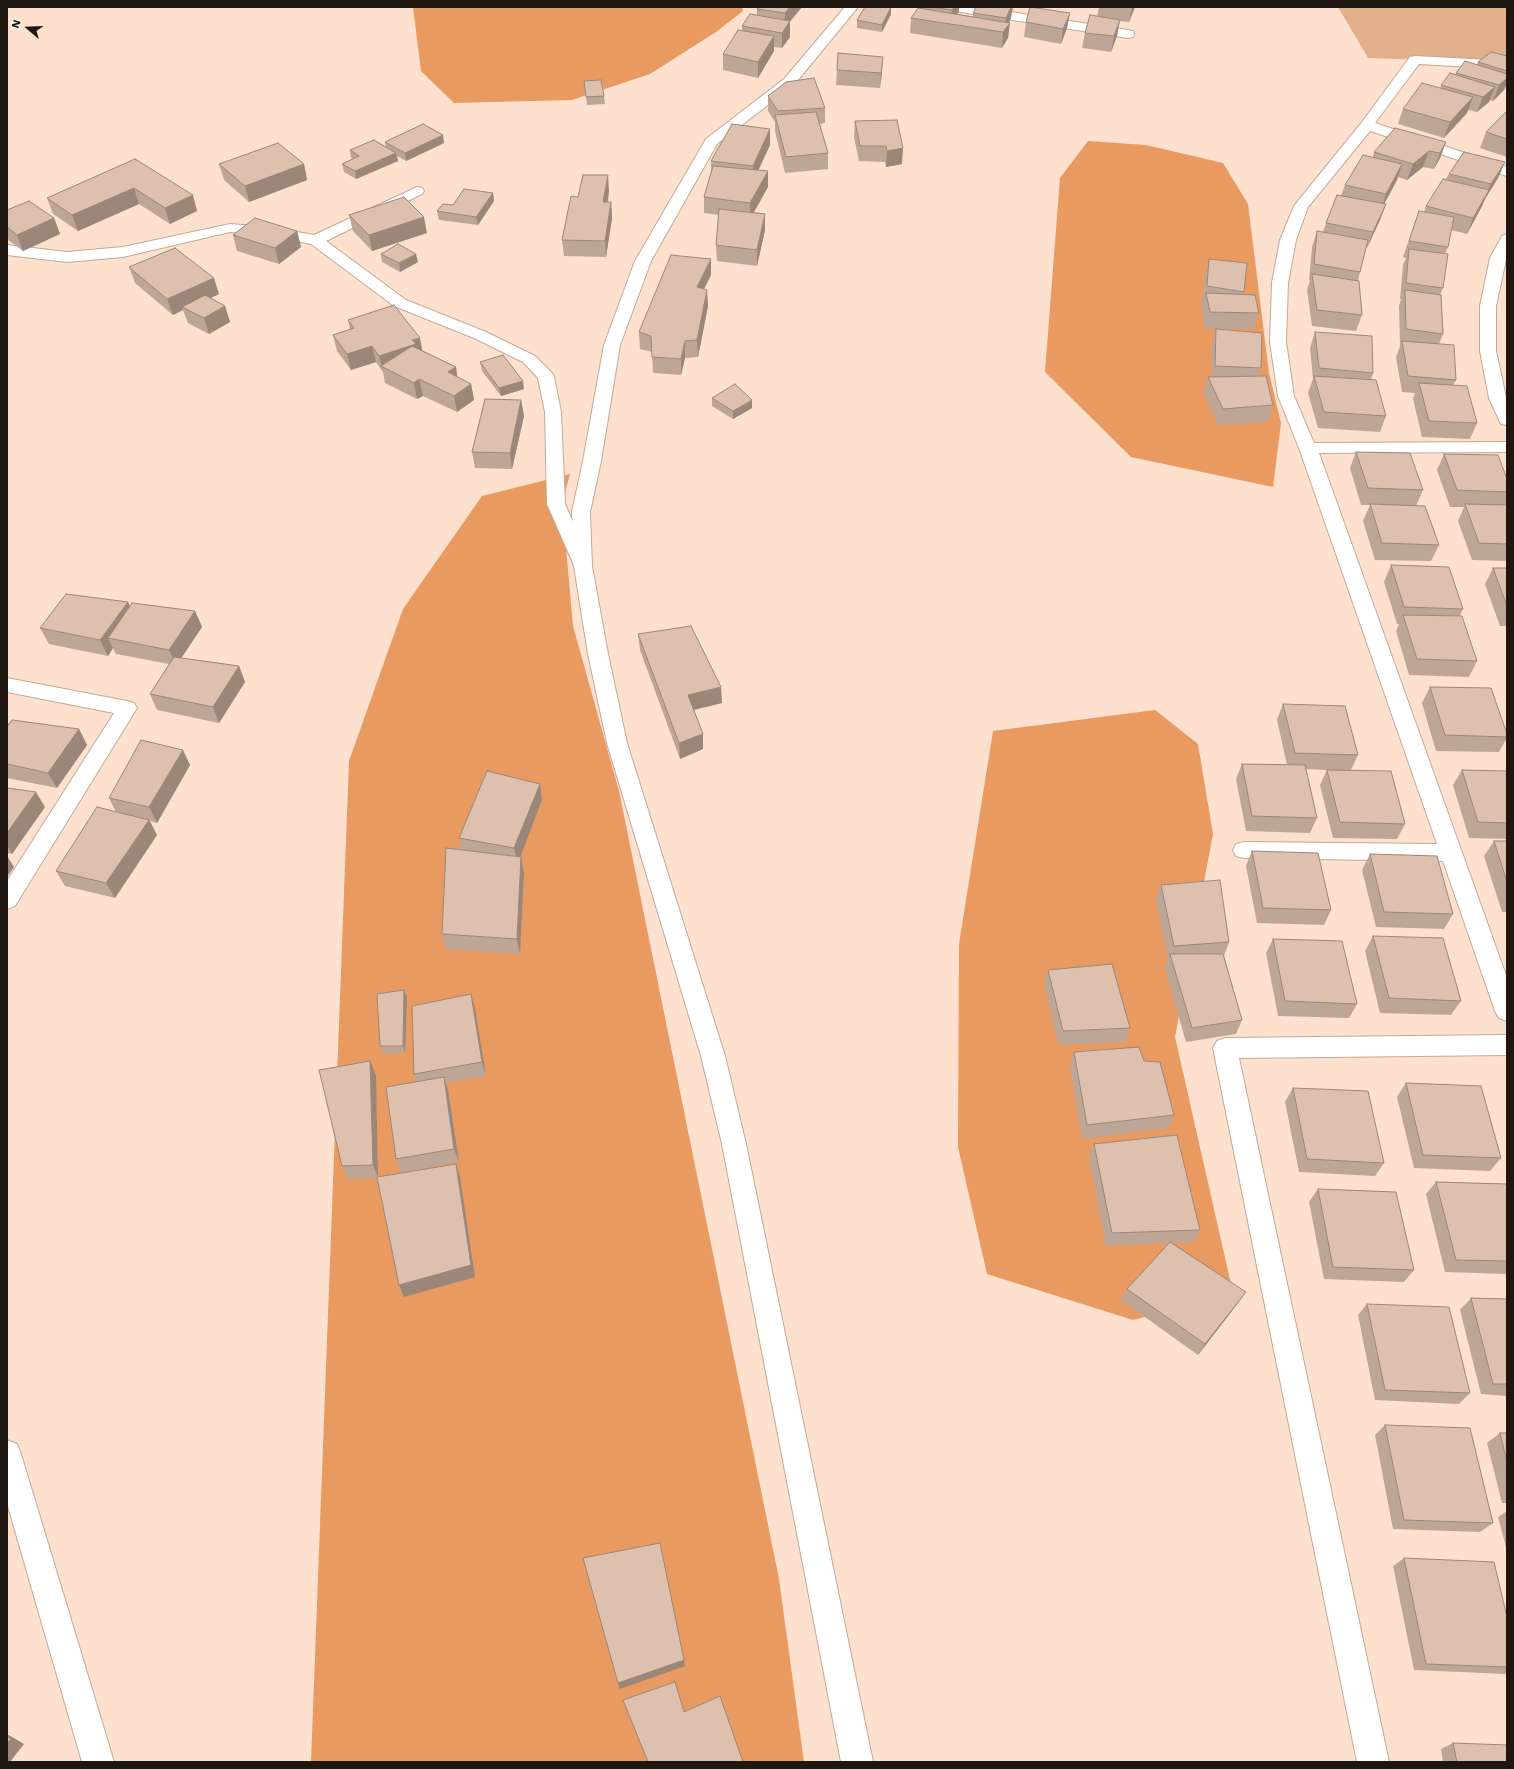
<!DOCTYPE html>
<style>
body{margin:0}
#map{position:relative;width:1514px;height:1769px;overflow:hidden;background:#fde0cd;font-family:"Work Sans",sans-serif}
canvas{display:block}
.frame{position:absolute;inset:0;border:8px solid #201610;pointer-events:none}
.north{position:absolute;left:8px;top:8px;width:40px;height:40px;-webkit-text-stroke:3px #fdf1e9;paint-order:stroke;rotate:289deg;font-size:11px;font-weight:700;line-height:16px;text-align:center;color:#201610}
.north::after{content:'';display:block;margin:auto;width:14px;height:18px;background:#201610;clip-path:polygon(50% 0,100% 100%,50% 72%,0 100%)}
</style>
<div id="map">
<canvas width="1514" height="1769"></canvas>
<div class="frame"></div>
<div class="north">N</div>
</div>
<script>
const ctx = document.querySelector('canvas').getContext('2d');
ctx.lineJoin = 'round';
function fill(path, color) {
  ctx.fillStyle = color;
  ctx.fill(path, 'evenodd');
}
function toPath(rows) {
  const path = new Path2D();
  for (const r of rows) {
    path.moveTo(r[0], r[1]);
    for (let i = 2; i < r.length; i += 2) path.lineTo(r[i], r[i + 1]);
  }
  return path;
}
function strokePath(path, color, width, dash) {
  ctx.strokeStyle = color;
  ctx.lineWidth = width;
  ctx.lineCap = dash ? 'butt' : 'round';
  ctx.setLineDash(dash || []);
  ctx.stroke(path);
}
fill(toPath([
 [1338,7,1507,7,1507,63,1368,58]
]), '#e3b08e');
fill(toPath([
 [413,7,742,7,743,11,716,32,650,74,572,100,454,103,421,71],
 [1088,141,1146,145,1223,163,1248,204,1269,373,1281,423,1273,487,1131,457,1045,372,1060,178],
 [570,474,562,503,573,626,619,791,779,1579,804,1762,311,1762,349,761,403,609,482,496],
 [1155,710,1198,744,1213,834,1175,1037,1233,1293,1133,1320,987,1274,958,1147,959,944,993,731]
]), '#e99a61');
const minor = toPath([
 [948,7,978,7,1128,30,1133,31,1134,34,1133,37,1128,38,954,11,950,10,948,7],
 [1415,56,1507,61,1507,69,1419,64,1375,123,1507,167,1507,176,1370,131,1308,207,1296,240,1288,283,1286,342,1294,396,1314,443,1507,442,1507,452,1319,453,1507,978,1507,1021,1499,1018,1495,1011,1443,861,1244,858,1236,856,1233,850,1236,844,1244,842,1437,844,1299,448,1278,396,1270,342,1272,283,1280,240,1294,206,1362,122,1410,57,1415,56],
 [417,187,422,188,424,191,422,194,326,241,406,300,486,332,535,356,552,373,554,377,561,412,565,504,592,566,590,570,583,572,576,570,547,504,545,412,538,378,523,362,474,338,394,306,311,244,269,235,230,232,123,257,67,262,7,255,7,245,67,252,123,247,230,224,269,227,314,235,417,187],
 [1507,234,1507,255,1496,306,1496,351,1507,402,1507,425,1501,424,1489,398,1480,351,1480,306,1490,258,1502,236,1507,234],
 [7,678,127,701,134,703,137,708,15,906,7,909,7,881,114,713,7,692,7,678],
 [1507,1035,1507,1055,1239,1058,1389,1762,1357,1762,1213,1048,1217,1041,1225,1038,1507,1035],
 [7,1440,17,1444,21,1454,114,1762,82,1762,7,1503,7,1440]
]);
const tertiary = toPath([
 [845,7,858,7,794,85,717,144,651,261,620,345,601,461,590,512,592,566,608,654,627,743,725,1056,746,1144,873,1762,841,1762,722,1144,701,1056,607,743,588,654,574,566,572,512,583,461,604,345,635,261,706,139,784,79,845,7]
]);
strokePath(minor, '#c5a997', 2);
strokePath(tertiary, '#c5a997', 2);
fill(minor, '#fff');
fill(tertiary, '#fff');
fill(toPath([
 [802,7,790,21,790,37,782,48,774,47,774,51,758,78,723,70,723,54,742,30,742,26,757,15,757,9],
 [891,7,891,14,882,32,857,28,857,20],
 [921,7,959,7,959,11,957,14,973,17,973,13,1011,18,1009,22,1008,38,1002,48,910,33,911,18,921,8],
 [1099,7,1135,7,1129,22,1119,21,1117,36,1111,52,1082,48,1085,33,1097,17],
 [1026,22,1067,28,1061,44,1024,37],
 [838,53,882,73,880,88,836,85],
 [1507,56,1507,88,1505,87,1504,90,1493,101,1490,100,1489,102,1477,112,1468,110,1467,113,1444,138,1398,124,1403,109,1440,88,1441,85,1455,75,1456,73,1477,65,1478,62],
 [584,81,604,96,605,104,587,105],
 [768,96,825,108,825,123,820,124,828,153,828,169,785,173,775,131,775,122,768,111],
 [1507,111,1507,157,1480,148,1486,132],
 [897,120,902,164,886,167,885,162,859,161,854,137,855,121],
 [770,129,770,145,758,170,768,187,754,212,765,214,765,230,757,266,717,261,716,245,719,215,704,213,704,197,711,173,711,161],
 [385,142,444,143,406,161,397,156,398,161,356,179,344,172,342,164,353,159,351,158,350,150,386,147],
 [1446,142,1440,158,1434,169,1423,167,1407,180,1398,177,1397,180,1384,204,1380,220,1367,248,1366,248,1360,272,1358,281,1362,315,1356,331,1312,326,1307,290,1310,280,1309,280,1312,247,1317,231,1323,232,1326,223,1341,196,1345,185,1373,157,1374,152],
 [135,159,197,211,170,224,139,204,78,231,53,214,47,198],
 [1505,162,1498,178,1485,199,1482,206,1467,234,1451,230,1448,247,1445,254,1443,288,1440,295,1443,334,1439,344,1456,380,1453,385,1477,423,1470,439,1422,437,1413,399,1415,393,1402,392,1396,357,1400,346,1399,306,1401,299,1400,299,1403,265,1406,258,1403,257,1419,211,1424,212,1426,206,1446,179,1449,174],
 [219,164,304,164,307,180,249,202,224,180],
 [609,191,608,202,611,202,612,218,606,257,564,256,562,240,578,197],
 [493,193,494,201,478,225,439,220,437,211,453,205],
 [7,210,54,218,60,234,23,251,7,239],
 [349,215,427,233,372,251,353,231],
 [297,231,301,247,279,264,237,251,233,235],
 [381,254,418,262,400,272,382,262],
 [1209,259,1244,292,1243,294,1259,313,1254,329,1205,329,1201,309,1203,302,1202,302,1205,275],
 [129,267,219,294,211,298,225,306,230,322,209,334,188,323,183,310,173,315,135,283],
 [711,275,704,289,708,306,698,357,685,358,681,375,653,373,652,352,640,349,639,332],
 [348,320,422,351,456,367,457,377,471,384,474,400,457,412,423,396,417,399,385,383,383,372,376,362,351,370,337,351,333,335,350,329],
 [1216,329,1261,368,1258,376,1273,405,1268,422,1218,425,1203,393,1208,377,1211,377,1212,345],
 [1315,332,1373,373,1371,380,1386,416,1380,432,1318,428,1308,393,1313,379,1310,348],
 [480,362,524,389,501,396,482,371],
 [712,398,752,408,733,419,712,406],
 [521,400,524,416,512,469,475,468,472,452],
 [1356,452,1423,490,1416,506,1439,545,1431,561,1375,560,1363,521,1370,505,1361,505,1350,468],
 [1444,454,1507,479,1507,502,1505,505,1507,505,1507,561,1472,560,1458,521,1464,507,1450,507,1437,470],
 [1391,565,1463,609,1460,616,1477,661,1469,677,1409,675,1396,631,1399,624,1397,624,1384,582],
 [1493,568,1507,568,1507,626,1500,626,1485,584],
 [128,602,130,606,195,611,202,627,181,658,239,666,245,682,219,723,157,710,150,694,169,664,116,654,113,648,108,656,49,644,40,628],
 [638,634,722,703,694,710,703,734,703,749,680,759,640,650],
 [1430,687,1507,734,1507,738,1499,752,1436,751,1422,703],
 [1283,704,1358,755,1351,770,1405,824,1397,839,1333,838,1320,785,1327,770,1306,769,1317,818,1310,833,1246,831,1236,779,1242,764,1287,765,1277,720],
 [7,721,9,725,79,729,87,745,57,788,7,778],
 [190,765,157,823,150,821,157,835,115,898,65,886,56,871,116,812,109,798],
 [1462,770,1507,771,1507,839,1469,838,1453,785],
 [540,784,542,800,520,857,521,857,524,873,520,954,446,949,442,934,462,850,459,838],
 [7,788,45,807,12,854,7,853],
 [1494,841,1507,841,1507,912,1502,912,1484,856],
 [1252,851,1331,910,1324,925,1257,923,1246,866],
 [1370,854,1453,914,1444,929,1376,927,1362,870],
 [1161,885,1229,942,1224,956,1242,1020,1236,1034,1186,1042,1165,969,1168,960,1156,900],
 [1373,936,1461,1001,1451,1015,1380,1013,1365,951],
 [1273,939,1357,1004,1349,1018,1278,1016,1266,953],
 [1048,970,1130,1028,1125,1042,1059,1045,1044,984],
 [404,990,407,997,405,1053,383,1054,380,1046],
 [475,1008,486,1076,446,1083,448,1090,459,1162,401,1172,396,1159,417,1082,414,1074],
 [1074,1052,1174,1115,1168,1128,1082,1139,1070,1066],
 [370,1061,376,1075,378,1177,456,1164,460,1177,475,1277,404,1297,399,1285,377,1178,348,1179,342,1166],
 [1406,1083,1501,1158,1490,1171,1414,1168,1397,1097],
 [1293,1088,1384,1163,1375,1176,1299,1172,1285,1102],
 [1094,1144,1200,1230,1193,1242,1171,1243,1238,1303,1198,1355,1121,1300,1127,1289,1170,1243,1106,1246,1089,1157],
 [1436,1182,1507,1184,1507,1274,1445,1272,1426,1194],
 [1318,1189,1414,1270,1404,1282,1324,1279,1309,1202],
 [1471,1298,1507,1299,1507,1396,1481,1394,1460,1310],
 [1367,1304,1470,1393,1459,1404,1375,1400,1358,1315],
 [1385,1425,1493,1523,1480,1532,1393,1529,1375,1435],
 [1500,1433,1507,1433,1507,1503,1502,1503,1487,1443],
 [1507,1511,1507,1551,1498,1517],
 [1404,1558,1507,1617,1507,1673,1505,1674,1414,1670,1393,1566],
 [1453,1743,1507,1762,1443,1762,1441,1749]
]), '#bea696');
fill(toPath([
 [790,7,802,7,784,29,785,13],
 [891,7,891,14,882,32,882,25],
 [954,7,959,7,959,11,951,25,952,10],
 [1011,7,1013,7,1011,18,1008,25,1010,23,1008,38,1002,48,1003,32,1005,30,1006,18],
 [1132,7,1135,7,1129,22],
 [1070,13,1067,28,1061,44,1063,29],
 [1120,20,1117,36,1111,52,1114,36],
 [790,21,790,37,782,48,782,33],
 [774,36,774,51,758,78,758,62],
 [883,57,882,73,880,88,881,73],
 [1507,78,1507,83,1504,90,1493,101,1499,85],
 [1495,87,1489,102,1477,112,1483,97],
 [1473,97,1467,113,1444,138,1450,122],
 [770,129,770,145,753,182,753,166],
 [443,135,444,143,406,161,405,153],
 [1446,142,1440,158,1434,169,1440,153],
 [903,148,902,164,886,167,887,151],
 [1429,151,1423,167,1407,180,1413,164],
 [396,153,398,161,356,179,355,171],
 [1505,162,1498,178,1485,199,1482,206,1467,234,1473,218,1488,190,1491,184],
 [304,164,307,180,249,202,245,186],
 [1402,164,1397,180,1381,210,1386,194],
 [768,171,768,187,750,219,750,203],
 [608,175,609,191,605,218,603,202],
 [134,188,139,204,78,231,72,215],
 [493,193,494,201,478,225,476,217],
 [193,195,197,211,170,224,165,208],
 [611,202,612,218,606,257,605,241],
 [1386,204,1380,220,1367,248,1373,232],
 [765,214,765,230,757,266,757,250],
 [424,217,427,233,372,251,369,235],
 [54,218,60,234,23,251,17,235],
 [297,231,301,247,279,264,275,248],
 [416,254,418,262,400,272,399,263],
 [711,259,711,275,697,303,697,287],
 [214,278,219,294,186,309,182,307,183,310,173,315,167,299],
 [707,290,708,306,698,357,697,340],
 [225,306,230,322,209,334,204,318],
 [420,338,423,354,382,366,379,356,412,340],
 [685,341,685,358,681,375,681,359],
 [372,346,376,362,351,370,347,354],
 [456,367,458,383,448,372],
 [419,379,423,396,417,399,414,383],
 [523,381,524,389,501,396,499,388],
 [471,384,474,400,457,412,454,396],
 [521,400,524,416,512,469,510,453],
 [752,400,752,408,733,419,733,411],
 [128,602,135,618,108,638,113,648,108,656,100,640],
 [195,611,202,627,176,666,169,650],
 [239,666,245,682,219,723,213,707],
 [721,687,722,703,689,711,688,695],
 [7,721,11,728,7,734],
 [79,729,87,745,57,788,48,773],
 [703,734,703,749,680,759,679,743],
 [183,750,190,765,157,823,149,807],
 [540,784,542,800,518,863,514,848],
 [36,792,45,807,12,854,7,845,7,833],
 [149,820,157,835,115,898,106,883],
 [7,856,14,867,7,877],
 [521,857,524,873,520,954,517,939],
 [404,990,407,997,405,1053,403,1046],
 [471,994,475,1008,486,1076,482,1062],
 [370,1061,376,1075,378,1178,373,1165],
 [444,1077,448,1090,459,1162,454,1149],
 [456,1164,460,1177,475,1277,404,1297,399,1285],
 [1246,1292,1238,1303,1198,1355,1205,1344],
 [684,1660,685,1666,620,1689,618,1683],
 [7,1734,24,1744,10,1762,7,1762]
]), '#9b877a');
const building = toPath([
 [758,7,790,7,785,13,757,9,758,7],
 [865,7,891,7,882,25,857,20,865,7],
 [932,7,954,7,952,10,932,7],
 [976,7,1011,7,1006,18,973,13,976,7],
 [1030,7,1070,13,1063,29,1026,22,1030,7],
 [918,8,1010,23,1003,32,911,18,918,8],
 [750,14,790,21,782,33,742,26,750,14],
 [1090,15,1120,20,1114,36,1085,33,1090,15],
 [738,30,774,36,758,62,723,54,738,30],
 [1491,52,1507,56,1507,71,1478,62,1491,52],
 [838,53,883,57,881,73,837,70,838,53],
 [1465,61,1507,74,1507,78,1499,85,1456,73,1465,61],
 [1450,73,1495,87,1483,97,1441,85,1450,73],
 [814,78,825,108,778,111,768,96,786,82,814,78],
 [601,80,604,96,586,97,584,81,601,80],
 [1422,83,1473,97,1450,122,1403,109,1422,83],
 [1507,111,1507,139,1486,132,1507,111],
 [816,112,828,153,786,157,775,115,816,112],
 [897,120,903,148,887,151,886,146,860,146,855,121,897,120],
 [423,124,443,135,405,153,385,142,423,124],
 [732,124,770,129,753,166,711,161,732,124],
 [1395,128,1446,142,1440,153,1429,151,1413,164,1374,152,1395,128],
 [374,140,396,153,355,171,342,164,359,156,350,150,374,140],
 [278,143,304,164,245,186,219,164,278,143],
 [1464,152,1505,162,1491,184,1449,174,1464,152],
 [1363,155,1402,164,1386,194,1345,185,1363,155],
 [135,159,193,195,165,208,134,188,72,215,47,198,135,159],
 [713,166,768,171,750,203,704,197,713,166],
 [583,175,608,175,603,202,611,202,605,241,562,240,571,196,578,197,583,175],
 [1443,179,1489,190,1473,218,1426,206,1443,179],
 [464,189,493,193,476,217,437,211,443,204,453,205,464,189],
 [1337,195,1386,204,1373,232,1326,223,1337,195],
 [404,197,424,217,369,235,349,215,404,197],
 [29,201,54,218,17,235,7,227,7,210,29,201],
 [719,209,765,214,757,250,716,245,719,209],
 [1419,211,1454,217,1448,247,1409,241,1419,211],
 [255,218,297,231,275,248,233,235,255,218],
 [1317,231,1368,240,1360,272,1314,264,1317,231],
 [398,244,416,254,399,263,381,254,398,244],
 [175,248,214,278,167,299,129,267,175,248],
 [1409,249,1448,254,1443,288,1406,283,1409,249],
 [671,255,711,259,697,287,707,290,697,340,685,341,681,359,652,357,651,336,639,332,671,255],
 [1209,259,1247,263,1244,292,1207,286,1209,259],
 [1312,274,1359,281,1362,315,1317,310,1312,274],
 [1405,290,1441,295,1443,334,1406,329,1405,290],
 [1206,293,1255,295,1259,313,1210,312,1206,293],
 [205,295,225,306,204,318,182,307,205,295],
 [394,305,420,338,412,340,416,344,379,356,372,346,347,354,333,335,354,328,348,320,394,305],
 [1216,329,1262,333,1261,368,1215,366,1216,329],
 [1315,332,1372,336,1373,373,1319,368,1315,332],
 [1402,341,1454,345,1456,380,1408,376,1402,341],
 [412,346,456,367,448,372,471,384,454,396,419,379,414,383,381,366,412,346],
 [503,355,523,381,499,388,480,362,503,355],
 [1266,376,1273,405,1223,409,1208,377,1266,376],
 [1314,376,1376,380,1386,416,1324,412,1314,376],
 [1419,383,1467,386,1477,423,1429,421,1419,383],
 [735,384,752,400,733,411,712,398,735,384],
 [485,399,521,400,510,453,472,452,485,399],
 [1356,452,1410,453,1423,490,1368,488,1356,452],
 [1444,454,1498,455,1507,479,1507,492,1457,490,1444,454],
 [1370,504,1425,506,1439,545,1382,543,1370,504],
 [1465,504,1507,505,1507,544,1479,543,1465,504],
 [1391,565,1449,567,1463,609,1404,607,1391,565],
 [1493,568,1507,568,1507,606,1493,568],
 [66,594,128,602,100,640,40,628,66,594],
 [132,603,195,611,169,650,108,638,132,603],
 [1403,615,1462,616,1477,661,1417,659,1403,615],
 [691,626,721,687,688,695,703,734,679,743,638,634,691,626],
 [174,657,239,666,213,707,150,694,174,657],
 [1430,687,1491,688,1507,734,1507,737,1445,735,1430,687],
 [1283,704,1345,706,1358,755,1295,753,1283,704],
 [12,720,79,729,48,773,7,764,7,727,12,720],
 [141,740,183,750,149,807,109,798,141,740],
 [1242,764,1305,765,1317,818,1252,816,1242,764],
 [1327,770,1391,771,1405,824,1340,822,1327,770],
 [1462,770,1507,771,1507,823,1478,822,1462,770],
 [487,771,540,784,514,848,459,838,487,771],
 [7,788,36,792,7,833,7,788],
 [97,807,149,820,106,883,56,871,97,807],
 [1494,841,1507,841,1507,882,1494,841],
 [446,848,521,857,517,939,442,934,446,848],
 [1252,851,1318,853,1331,910,1263,908,1252,851],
 [1370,854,1437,856,1453,914,1384,912,1370,854],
 [1220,880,1229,942,1174,946,1161,885,1220,880],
 [1373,936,1443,938,1461,1001,1389,998,1373,936],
 [1273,939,1342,941,1357,1004,1285,1001,1273,939],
 [1170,954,1223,954,1242,1020,1192,1028,1170,954],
 [1112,964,1130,1028,1063,1031,1048,970,1112,964],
 [404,990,403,1046,380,1046,377,994,404,990],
 [471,994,482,1062,414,1074,412,1006,471,994],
 [1139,1047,1144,1061,1160,1062,1174,1115,1087,1125,1074,1052,1139,1047],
 [370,1061,373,1165,342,1166,319,1070,370,1061],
 [444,1077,454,1149,396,1159,386,1087,444,1077],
 [1406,1083,1481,1086,1501,1158,1423,1155,1406,1083],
 [1293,1088,1368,1091,1384,1163,1307,1159,1293,1088],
 [1177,1135,1200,1230,1112,1233,1094,1144,1177,1135],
 [456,1164,471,1265,399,1285,377,1177,456,1164],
 [1436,1182,1507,1184,1507,1261,1456,1260,1436,1182],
 [1318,1189,1396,1192,1414,1270,1333,1267,1318,1189],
 [1170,1242,1246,1292,1205,1344,1127,1289,1170,1242],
 [1471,1298,1507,1299,1507,1384,1493,1384,1471,1298],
 [1367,1304,1449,1307,1470,1393,1385,1390,1367,1304],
 [1385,1425,1470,1428,1493,1523,1404,1520,1385,1425],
 [1500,1433,1507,1433,1507,1462,1500,1433],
 [660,1543,684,1660,618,1683,583,1558,660,1543],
 [1404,1558,1494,1562,1507,1617,1507,1667,1426,1664,1404,1558],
 [675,1682,684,1712,720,1696,743,1762,648,1762,623,1700,675,1682],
 [7,1736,11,1739,7,1743,7,1736],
 [1453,1743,1507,1745,1507,1762,1457,1762,1453,1743]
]);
fill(building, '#ddc1ae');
strokePath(building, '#9b877a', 1);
</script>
